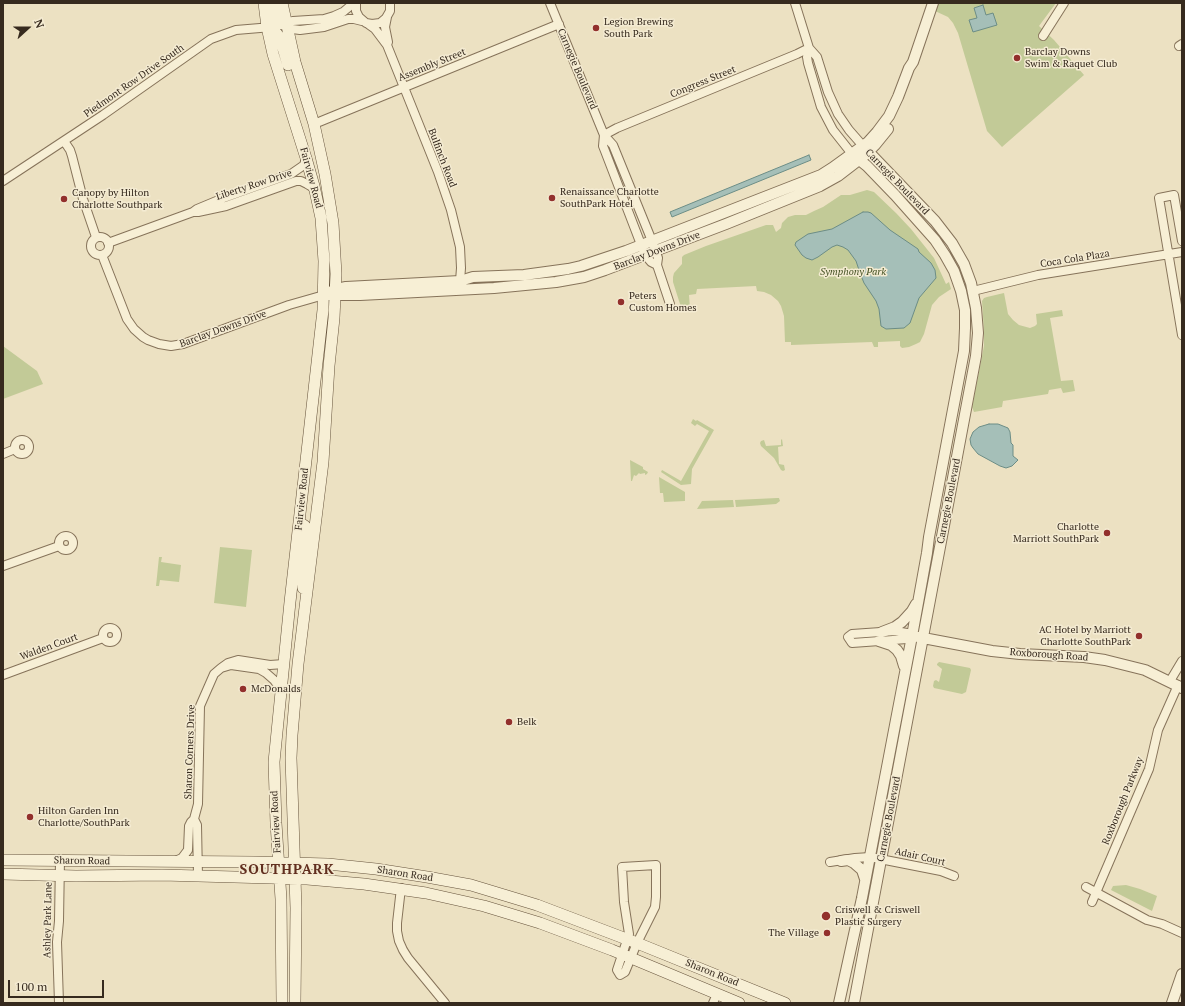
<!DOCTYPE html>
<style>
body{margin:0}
#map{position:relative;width:1185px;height:1006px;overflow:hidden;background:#ece1c2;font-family:"PT Serif",serif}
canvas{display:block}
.frame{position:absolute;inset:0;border:4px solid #362a1e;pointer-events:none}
.north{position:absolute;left:8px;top:8px;width:40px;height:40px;-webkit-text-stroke:3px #f4ebd2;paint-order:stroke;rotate:69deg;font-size:11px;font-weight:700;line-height:16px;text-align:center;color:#362a1e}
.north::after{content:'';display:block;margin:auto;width:14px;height:18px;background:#362a1e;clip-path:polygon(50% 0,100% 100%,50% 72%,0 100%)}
.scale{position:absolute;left:8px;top:980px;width:96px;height:18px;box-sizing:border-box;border:2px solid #362a1e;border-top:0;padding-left:5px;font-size:12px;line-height:14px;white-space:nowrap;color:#362a1e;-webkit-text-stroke:3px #f4ebd2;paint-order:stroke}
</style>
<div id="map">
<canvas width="1185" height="1006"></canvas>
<div class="frame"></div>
<div class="north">N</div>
<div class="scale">100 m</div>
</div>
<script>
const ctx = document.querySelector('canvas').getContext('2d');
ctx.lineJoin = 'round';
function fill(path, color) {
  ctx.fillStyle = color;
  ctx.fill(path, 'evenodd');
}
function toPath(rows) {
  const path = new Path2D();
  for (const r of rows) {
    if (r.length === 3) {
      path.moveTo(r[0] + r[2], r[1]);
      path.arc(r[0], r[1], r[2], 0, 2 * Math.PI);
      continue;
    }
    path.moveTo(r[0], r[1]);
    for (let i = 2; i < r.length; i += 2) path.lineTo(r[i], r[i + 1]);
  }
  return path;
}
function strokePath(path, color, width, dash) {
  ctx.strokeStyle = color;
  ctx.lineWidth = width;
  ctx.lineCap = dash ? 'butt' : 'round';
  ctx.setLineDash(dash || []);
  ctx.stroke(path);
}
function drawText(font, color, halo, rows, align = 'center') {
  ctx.font = font + ' "PT Serif",serif';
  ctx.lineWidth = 3;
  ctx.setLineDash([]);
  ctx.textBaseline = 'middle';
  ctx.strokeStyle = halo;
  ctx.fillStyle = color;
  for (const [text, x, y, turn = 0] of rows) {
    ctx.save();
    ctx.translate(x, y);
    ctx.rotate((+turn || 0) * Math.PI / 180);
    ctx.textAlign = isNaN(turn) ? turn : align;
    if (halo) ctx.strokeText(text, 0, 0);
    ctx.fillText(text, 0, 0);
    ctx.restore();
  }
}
fill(toPath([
 [938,3,1056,3,1039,26,1054,40,1084,75,1002,147,987,131,958,33,953,23,948,17,935,11],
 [867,190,874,192,896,213,911,229,934,258,946,284,949,282,951,289,939,297,932,305,924,334,920,342,916,344,909,347,902,348,900,346,900,341,878,342,878,347,874,347,872,342,791,345,791,342,785,342,784,316,781,306,778,301,771,295,764,292,757,291,756,286,697,289,696,294,689,295,690,309,682,308,680,304,673,282,673,277,674,273,682,264,682,257,684,255,706,246,766,225,773,225,776,232,781,228,782,223,788,217,795,215,806,215,814,211,823,207,841,195,850,195],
 [1004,293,1008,314,1013,320,1019,325,1030,328,1035,326,1037,324,1036,314,1062,310,1063,316,1050,318,1061,381,1073,380,1075,391,1063,393,1061,388,1049,390,1048,394,1003,401,1002,407,974,412,972,407,984,346,984,331,982,301,984,298,987,297],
 [3,346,37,371,43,384,3,399],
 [693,419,696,421,697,420,714,430,692,469,691,484,681,485,661,472,662,470,681,481,709,431,697,424,695,426,691,423],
 [782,439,783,446,778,447,779,464,784,465,785,470,783,471,781,470,774,458,761,446,760,443,761,441,764,440,766,446,781,445,781,440],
 [630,460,643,467,643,469,648,472,647,474,645,475,645,473,640,474,639,473,636,476,634,475,632,481,631,481],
 [659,477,685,492,685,501,664,502,663,493,660,493],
 [777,498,779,498,780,501,776,504,736,507,735,500],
 [733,500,734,507,697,509,702,501],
 [220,547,252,550,246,607,214,603],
 [159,557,162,557,161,562,181,565,179,582,160,580,159,586,156,586],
 [939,662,970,668,971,670,966,692,962,694,934,688,933,686,934,681,936,680,939,682,942,669,937,665,937,664],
 [1126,885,1140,889,1157,896,1152,911,1111,890,1113,886]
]), '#c2ca97');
const water = toPath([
 [983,5,986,15,993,13,997,25,973,32,969,20,977,18,974,8,983,5],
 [809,155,811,160,672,217,670,212,809,155],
 [863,212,868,212,871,213,890,230,918,249,919,252,931,263,935,270,936,278,919,298,910,323,904,328,886,329,881,326,879,309,876,301,864,283,860,273,856,261,848,250,843,247,837,245,832,247,818,257,812,260,806,258,802,255,795,245,796,242,808,234,832,229,863,212],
 [989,424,998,424,1008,428,1010,432,1011,443,1013,445,1013,456,1018,460,1012,466,1006,468,1000,466,978,454,973,448,971,445,970,439,973,432,979,427,989,424]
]);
fill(water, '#a5bfb8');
strokePath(water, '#6c8d86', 1);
const minor = toPath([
 [356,3,356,11,359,17,366,23,372,24,380,23,386,18,390,11,390,3],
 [550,3,604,135,617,128,797,54,809,48],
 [795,3,809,48,807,57,808,63,821,107,833,130,852,154],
 [368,24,375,29,387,45,388,42,385,27,387,17],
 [286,25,292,29,300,30,324,27,348,19,354,19,362,21],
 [286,25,289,22,293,21,324,19,334,16,343,12,354,3],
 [1043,36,1064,3],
 [387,45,438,172,451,210,460,247,461,268,460,281],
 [1179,46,1182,44],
 [809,48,817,57,828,92,838,114,849,130,863,146],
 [314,124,559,24],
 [64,141,70,150,72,156,83,199,96,237],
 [306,158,304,165,291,174,221,199,197,209,193,212,198,212,226,206,296,181,301,181,307,184,312,187,315,191],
 [3,181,103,115,211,39,236,30,272,27],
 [100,246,9],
 [1182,241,1174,195,1159,198,1182,335],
 [108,243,193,212],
 [102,255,127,319,134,329,143,337,148,340,159,344,171,346,183,344,289,305,324,295],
 [657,265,651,262,645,255,605,151,603,146,604,135,613,145,652,241,658,258,657,265,670,304],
 [973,291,1038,275,1182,252],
 [22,447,7],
 [3,454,15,449],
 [66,543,7],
 [3,566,59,546],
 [110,635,7],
 [895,631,907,633,912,636,907,639,852,643,848,637,852,634,895,631],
 [3,675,103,638],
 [1170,681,1182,661],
 [281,691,279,687,274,680,266,673,259,669,231,665,221,668,228,663,238,660,270,665,284,664],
 [194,819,198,804,200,706,214,674,221,668],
 [175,861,182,858,188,850,189,826,191,822,194,819,197,825,198,876],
 [830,862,855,858,870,857,941,871,954,876],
 [656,865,656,897,655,907,637,943,625,972,620,975,617,970,629,934,624,902,622,867,656,865],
 [1086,887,1147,920,1162,924,1182,933],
 [401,888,397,923,397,931,399,941,403,950,408,958,445,1003],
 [1092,902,1149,769,1158,730,1178,685],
 [59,1003,57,942,59,921,60,860],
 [713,1003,717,994]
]);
const tertiary = toPath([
 [324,295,336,289,346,287,460,281,473,277,524,275,568,269,581,266,626,251,821,175,832,168,868,142,877,132,889,116,898,97,909,68,913,62,933,3],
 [328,295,360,295,494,288,556,282,584,277,605,270,726,224,820,186,838,176,864,156,875,145,888,129],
 [882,632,895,627,902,622,912,611,916,604],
 [918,637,992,651,1020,654,1084,657,1105,660,1145,670,1182,688],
 [879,641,891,645,897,650,901,656,904,666],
 [841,861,848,860,854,863,862,870,865,879],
 [839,1003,862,898,912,636,927,553,929,537,964,351,965,328,965,310,961,291,954,271,945,255,935,240,895,195,867,166,852,154],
 [854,1003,976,356,978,333,976,308,971,283,964,264,952,243,935,221,863,146],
 [1172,1003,1182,974]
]);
const secondary = toPath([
 [264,3,267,27,273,54,306,158,314,186,321,218,324,261,323,310,290,602,274,762,276,823,281,899,282,1003],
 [272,3,275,18,280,23,286,25],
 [282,3,295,62,314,124,325,174,333,223,336,274,334,318,329,366,323,462,298,664,292,735,291,758,296,908,295,1003],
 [267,27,273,29,280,38,288,65],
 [299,522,305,526,306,532,303,566,303,588],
 [3,860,254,862,328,864,376,869,427,877,471,885,537,905,637,943,785,1003],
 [3,874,76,876,162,875,307,879,364,884,426,893,484,906,540,923,612,950,739,1003]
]);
strokePath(minor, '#86735a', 10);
strokePath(tertiary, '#86735a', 12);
strokePath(secondary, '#67543d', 12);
strokePath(minor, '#f7efd5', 8);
strokePath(tertiary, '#f7efd5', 10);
strokePath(secondary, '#f7efd5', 11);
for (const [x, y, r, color] of [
 [596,28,4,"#92302c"],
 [1017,58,4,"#92302c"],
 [552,198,4,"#92302c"],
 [64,199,4,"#92302c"],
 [621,302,4,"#92302c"],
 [1107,533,4,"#92302c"],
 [1139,636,4,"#92302c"],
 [243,689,4,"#92302c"],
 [509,722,4,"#92302c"],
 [30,817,4,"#92302c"],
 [826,916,5,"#92302c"],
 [827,933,4,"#92302c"]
]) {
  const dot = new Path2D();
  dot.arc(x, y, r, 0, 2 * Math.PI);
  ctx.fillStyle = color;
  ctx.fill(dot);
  strokePath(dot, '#f4ebd2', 1.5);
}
drawText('10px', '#362a1e', '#f4ebd2', [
 ["Legion Brewing",604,22],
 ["South Park",604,34],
 ["Barclay Downs",1025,52],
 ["Swim & Raquet Club",1025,64],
 ["Renaissance Charlotte",560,192],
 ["SouthPark Hotel",560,204],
 ["Canopy by Hilton",72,193],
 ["Charlotte Southpark",72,205],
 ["Peters",629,296],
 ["Custom Homes",629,308],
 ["Charlotte",1099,527,"right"],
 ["Marriott SouthPark",1099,539,"right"],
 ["AC Hotel by Marriott",1131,630,"right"],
 ["Charlotte SouthPark",1131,642,"right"],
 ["McDonalds",251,689],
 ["Belk",517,722],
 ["Hilton Garden Inn",38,811],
 ["Charlotte/SouthPark",38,823],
 ["Criswell & Criswell",835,910],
 ["Plastic Surgery",835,922],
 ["The Village",819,933,"right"]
], 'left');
drawText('10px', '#362a1e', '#f4ebd2', [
 ["Assembly Street",432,65,-22],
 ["Carnegie Boulevard",577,69,67],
 ["Piedmont Row Drive South",134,81,-35],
 ["Congress Street",703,82,-22],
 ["Bulfinch Road",442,158,69],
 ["Fairview Road",311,178,75],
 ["Carnegie Boulevard",897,182,46],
 ["Liberty Row Drive",254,185,-18],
 ["Barclay Downs Drive",657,251,-21],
 ["Coca Cola Plaza",1075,259,-9],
 ["Barclay Downs Drive",223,329,-20],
 ["Fairview Road",302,499,-84],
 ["Carnegie Boulevard",949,501,-79],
 ["Walden Court",49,647,-20],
 ["Roxborough Road",1049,655,4],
 ["Sharon Corners Drive",190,752,-88],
 ["Roxborough Parkway",1123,801,-68],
 ["Carnegie Boulevard",889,819,-79],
 ["Fairview Road",276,822,-93],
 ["Adair Court",920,857,13],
 ["Sharon Road",82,861,1],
 ["Sharon Road",405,874,9],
 ["Ashley Park Lane",48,920,-89],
 ["Sharon Road",712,973,22]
]);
drawText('italic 10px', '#455225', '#f4ebd2', [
 ["Symphony Park",853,272]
]);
ctx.letterSpacing = '1px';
drawText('bold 14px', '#612f1f', '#f4ebd2', [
 ["SOUTHPARK",287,870]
]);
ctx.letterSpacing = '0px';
</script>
